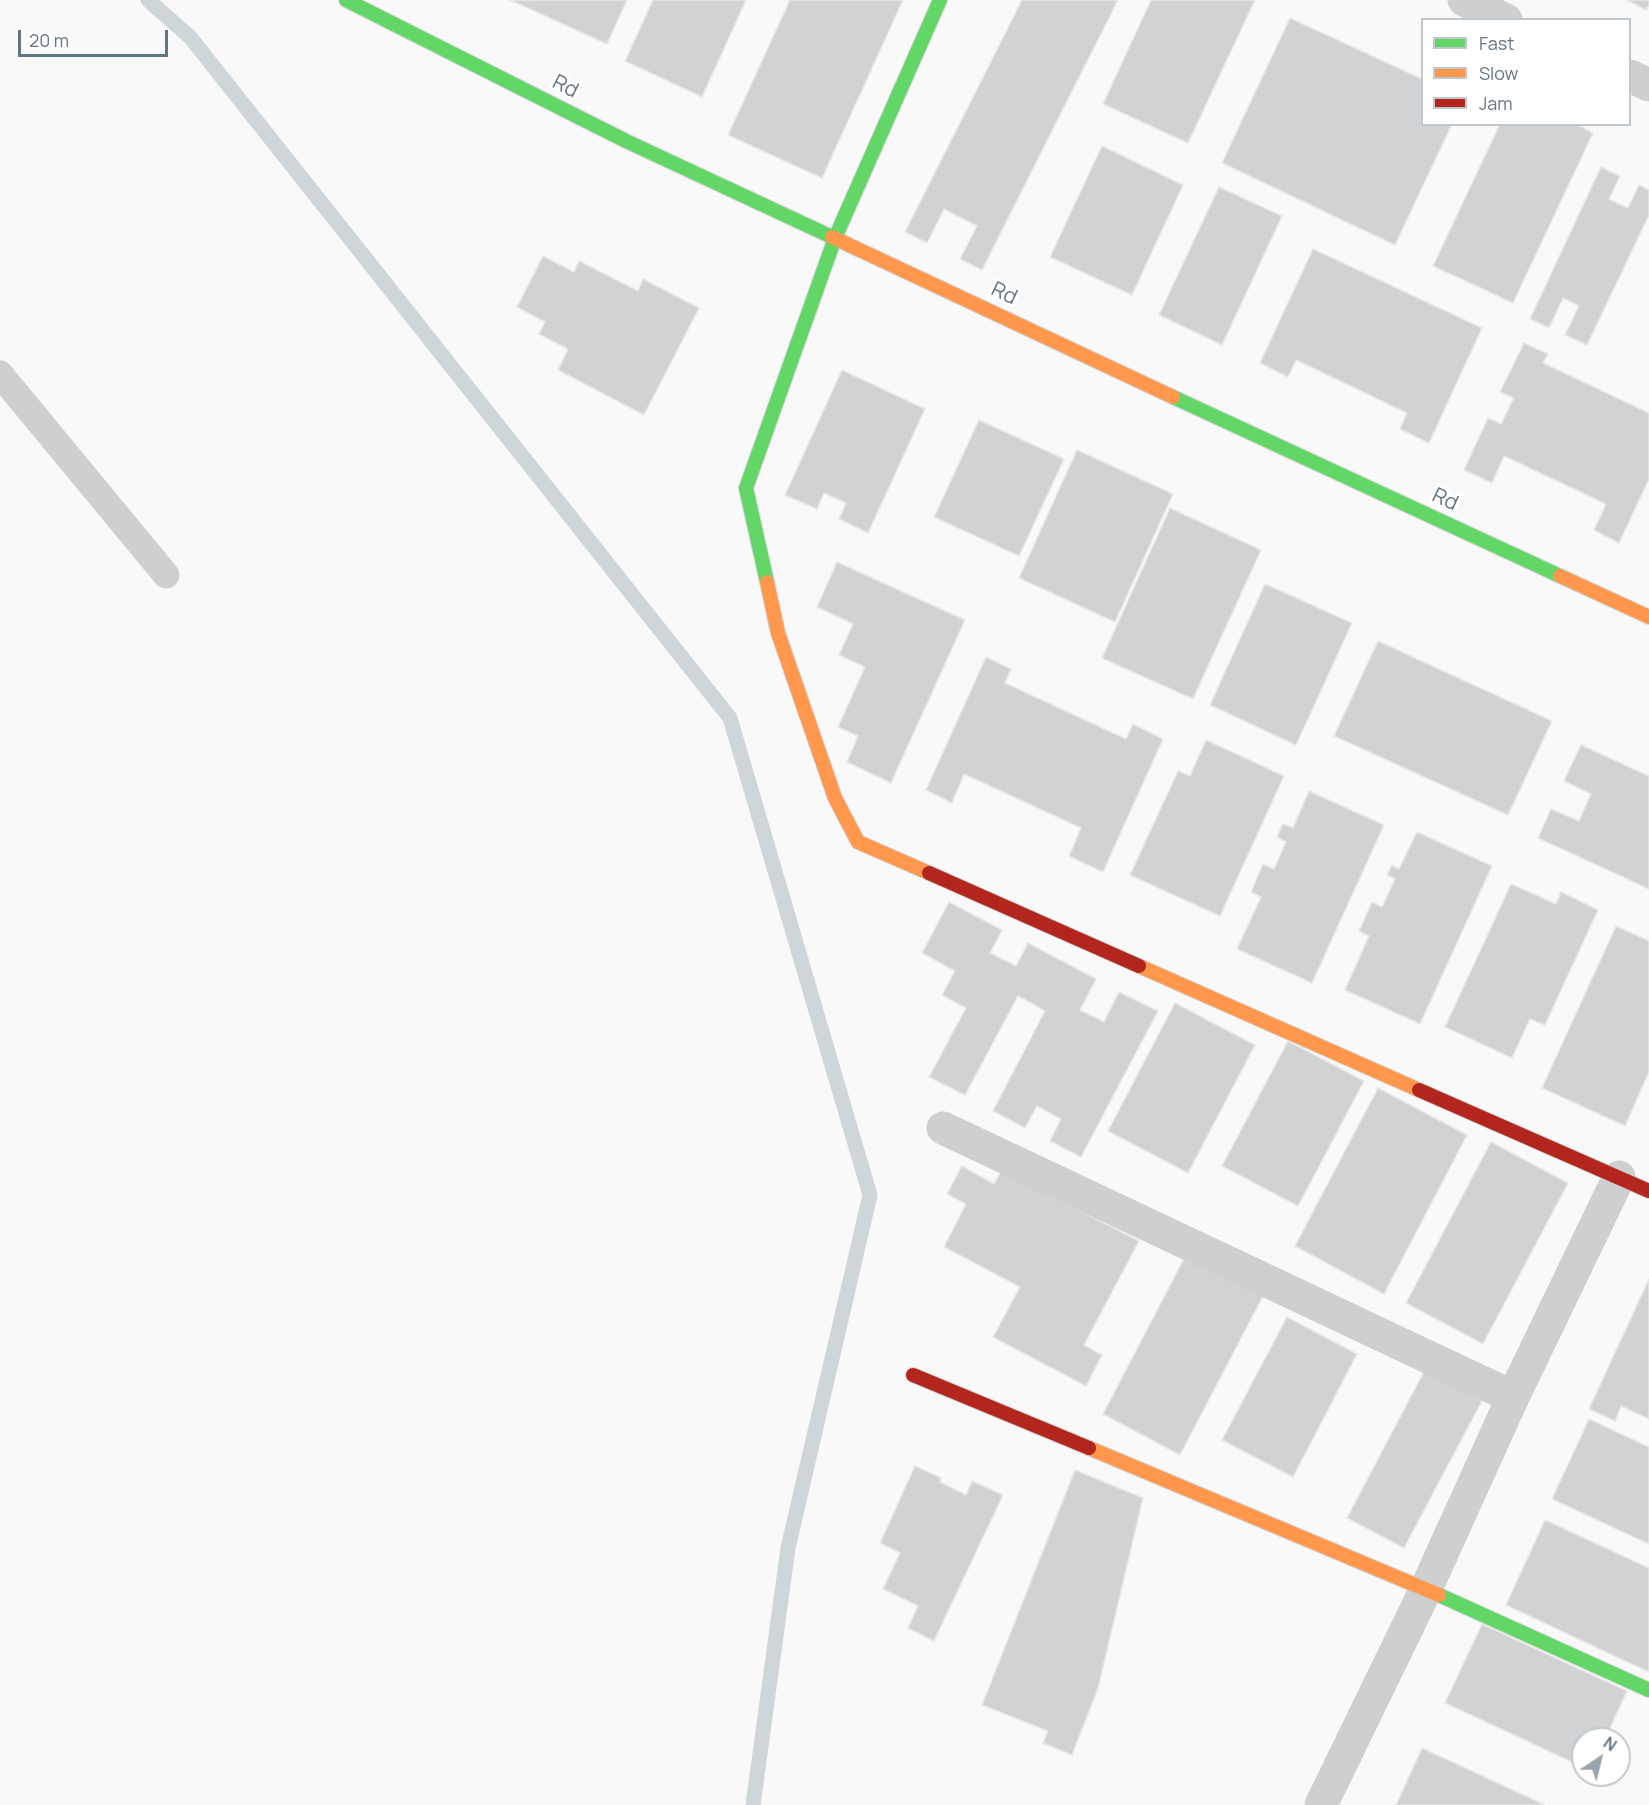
<!DOCTYPE html>
<style>
body{margin:0}
#map{position:relative;width:1649px;height:1805px;overflow:hidden;background:#f9f9f9;font-family:Manrope,sans-serif}
canvas{display:block}
.legend{position:absolute;left:1421px;top:18px;width:210px;height:108px;box-sizing:border-box;background:#fff;border:2px solid #c1c8cd;margin:0;padding:8px 10px;list-style:none;font-size:18px;color:#657683}
.legend li{display:flex;align-items:center;gap:12px;height:30px}
.legend b{width:30px;border:2px solid #c1c8cd}
.north{position:absolute;left:1571px;top:1727px;width:60px;height:60px;box-sizing:border-box;background:#fff;border:2px solid #c1c8cd;border-radius:50%;rotate:35deg;font-size:16px;font-weight:700;line-height:24px;text-align:center;color:#657683}
.north::after{content:'';display:block;margin:auto;width:21px;height:27px;background:#99a4ac;clip-path:polygon(50% 0,100% 100%,50% 72%,0 100%)}
.scale{position:absolute;left:18px;top:30px;width:150px;height:27px;box-sizing:border-box;border:3px solid #657683;border-top:0;padding-left:8px;font-size:18px;line-height:21px;white-space:nowrap;color:#657683;-webkit-text-stroke:4px #fff;paint-order:stroke}
</style>
<div id="map">
<canvas width="1649" height="1805"></canvas>
<ul class="legend">
<li><b style="height:8px;background:#63d668"></b>Fast</li>
<li><b style="height:8px;background:#ff974d"></b>Slow</li>
<li><b style="height:8px;background:#b3261e"></b>Jam</li>
</ul>
<div class="north">N</div>
<div class="scale">20 m</div>
</div>
<script>
const ctx = document.querySelector('canvas').getContext('2d');
ctx.lineJoin = 'round';
function toPath(rows) {
  const path = new Path2D();
  for (const r of rows) {
    path.moveTo(r[0], r[1]);
    for (let i = 2; i < r.length; i += 2) path.lineTo(r[i], r[i + 1]);
  }
  return path;
}
function strokePath(path, color, width, dash) {
  ctx.strokeStyle = color;
  ctx.lineWidth = width;
  ctx.lineCap = dash ? 'butt' : 'round';
  ctx.setLineDash(dash || []);
  ctx.stroke(path);
}
function fill(path, color) {
  ctx.fillStyle = color;
  ctx.fill(path, 'evenodd');
}
function drawText(font, color, halo, rows, align = 'center') {
  ctx.font = font + ' Manrope,sans-serif';
  ctx.lineWidth = 6;
  ctx.setLineDash([]);
  ctx.textBaseline = 'middle';
  ctx.strokeStyle = halo;
  ctx.fillStyle = color;
  for (const [text, x, y, turn = 0] of rows) {
    ctx.save();
    ctx.translate(x, y);
    ctx.rotate((+turn || 0) * Math.PI / 180);
    ctx.textAlign = isNaN(turn) ? turn : align;
    if (halo) ctx.strokeText(text, 0, 0);
    ctx.fillText(text, 0, 0);
    ctx.restore();
  }
}
strokePath(toPath([
 [148,0,190,37,730,718,870,1195,788,1548,753,1805]
]), '#ced6d9', 15);
const building = toPath([
 [510,0,627,0,607,44,510,0],
 [653,0,746,0,702,97,625,61,653,0],
 [790,0,903,0,822,178,728,135,790,0],
 [1022,0,1118,0,982,270,960,259,977,226,944,209,927,243,905,232,1022,0],
 [1151,0,1255,0,1188,143,1103,104,1151,0],
 [1627,0,1649,0,1649,5,1646,10,1627,0],
 [1290,18,1422,79,1422,124,1452,124,1395,245,1222,163,1290,18],
 [1500,124,1576,124,1593,133,1513,303,1433,266,1500,124],
 [1102,146,1183,185,1132,295,1050,257,1102,146],
 [1601,167,1620,176,1609,199,1628,208,1639,185,1649,190,1649,215,1587,345,1565,335,1579,306,1563,298,1549,328,1530,319,1601,167],
 [1219,187,1282,216,1222,345,1159,315,1219,187],
 [1313,249,1482,328,1429,443,1400,429,1407,413,1296,360,1288,377,1260,363,1313,249],
 [543,256,574,272,579,261,638,291,643,279,699,308,644,415,558,370,568,349,539,334,545,322,517,307,543,256],
 [1524,343,1548,354,1543,363,1649,413,1649,479,1619,543,1594,530,1606,504,1504,456,1492,483,1464,470,1488,418,1501,424,1514,398,1500,392,1524,343],
 [842,370,925,409,868,533,839,519,846,503,824,493,817,509,785,495,842,370],
 [979,420,1064,459,1019,556,934,517,979,420],
 [1077,450,1173,494,1115,622,1019,578,1077,450],
 [1170,508,1261,550,1193,699,1102,658,1170,508],
 [837,562,965,620,891,783,847,762,858,736,838,727,865,667,839,655,853,624,817,607,837,562],
 [1265,584,1352,623,1296,745,1210,705,1265,584],
 [1378,641,1552,721,1508,815,1334,736,1378,641],
 [986,657,1011,669,1005,683,1126,739,1133,724,1163,739,1103,872,1069,856,1081,828,964,774,952,803,926,790,986,657],
 [1206,740,1284,776,1220,916,1130,875,1178,771,1190,776,1206,740],
 [1581,745,1649,776,1649,889,1538,838,1551,809,1579,821,1591,794,1564,781,1581,745],
 [1309,791,1384,825,1312,983,1237,949,1261,897,1251,892,1263,864,1274,869,1286,842,1277,837,1283,824,1293,828,1309,791],
 [1417,832,1492,866,1420,1024,1345,990,1369,936,1359,931,1372,902,1382,907,1395,879,1387,875,1392,865,1399,869,1417,832],
 [1511,884,1556,904,1561,892,1598,910,1545,1025,1530,1019,1512,1058,1445,1027,1511,884],
 [949,902,1002,930,990,953,1016,966,1028,943,1096,979,1080,1010,1104,1022,1119,992,1158,1011,1081,1157,1050,1141,1061,1119,1037,1106,1025,1128,993,1111,1045,1011,1018,996,965,1095,929,1077,966,1008,942,995,955,971,922,953,949,902],
 [1616,926,1649,941,1649,1072,1625,1126,1542,1088,1616,926],
 [1175,1003,1255,1045,1188,1173,1108,1131,1175,1003],
 [1288,1041,1364,1081,1298,1206,1222,1166,1288,1041],
 [1378,1088,1467,1135,1384,1294,1295,1246,1378,1088],
 [1491,1142,1568,1183,1483,1344,1406,1303,1491,1142],
 [962,1166,994,1184,1002,1170,1139,1241,1084,1345,1102,1355,1086,1386,993,1337,1020,1287,944,1247,966,1204,947,1194,962,1166],
 [1186,1255,1263,1296,1180,1455,1103,1414,1186,1255],
 [1649,1279,1649,1419,1621,1406,1615,1421,1589,1409,1649,1279],
 [1287,1317,1357,1354,1293,1477,1222,1440,1287,1317],
 [1427,1366,1484,1397,1404,1548,1347,1518,1427,1366],
 [1589,1419,1649,1447,1649,1544,1552,1499,1589,1419],
 [915,1466,941,1478,940,1482,966,1495,972,1481,1003,1495,934,1641,908,1628,918,1606,883,1589,900,1553,880,1543,915,1466],
 [1075,1470,1143,1498,1098,1688,1072,1755,1043,1743,1048,1731,982,1705,1075,1470],
 [1545,1520,1649,1568,1649,1672,1506,1605,1545,1520],
 [1482,1624,1627,1691,1605,1739,1583,1739,1583,1767,1445,1703,1482,1624],
 [1422,1748,1545,1805,1396,1805,1422,1748]
]);
fill(building, '#d0d2d3');
strokePath(building, '#e8e8e8', 1.5);
const fast = toPath([
 [346,0,626,141,832,237],
 [1173,397,1560,576],
 [767,582,746,488,835,238,940,0],
 [1439,1595,1649,1690]
]);
const slow = toPath([
 [832,237,1173,397],
 [1560,576,1649,617],
 [767,582,778,633,835,798,858,842,929,873],
 [1139,966,1419,1090],
 [1089,1448,1439,1595]
]);
const jam = toPath([
 [929,873,1139,966],
 [1419,1090,1649,1191],
 [913,1375,1089,1448]
]);
strokePath(fast, '#d5d6d7', 16);
strokePath(slow, '#d5d6d7', 16);
strokePath(jam, '#d5d6d7', 16);
strokePath(toPath([
 [0,374,166,575]
]), '#cecfd0', 27);
strokePath(toPath([
 [1464,0,1506,20],
 [1630,76,1649,85],
 [943,1128,1513,1397],
 [1321,1805,1426,1589,1513,1397,1619,1177]
]), '#cecfd0', 33);
strokePath(fast, '#63d668', 14);
strokePath(slow, '#ff974d', 14);
strokePath(jam, '#b3261e', 14);
drawText('21px', '#657683', '#fff', [
 ["Rd",565,87,27],
 ["Rd",1004,294,25],
 ["Rd",1445,500,25]
]);
</script>
